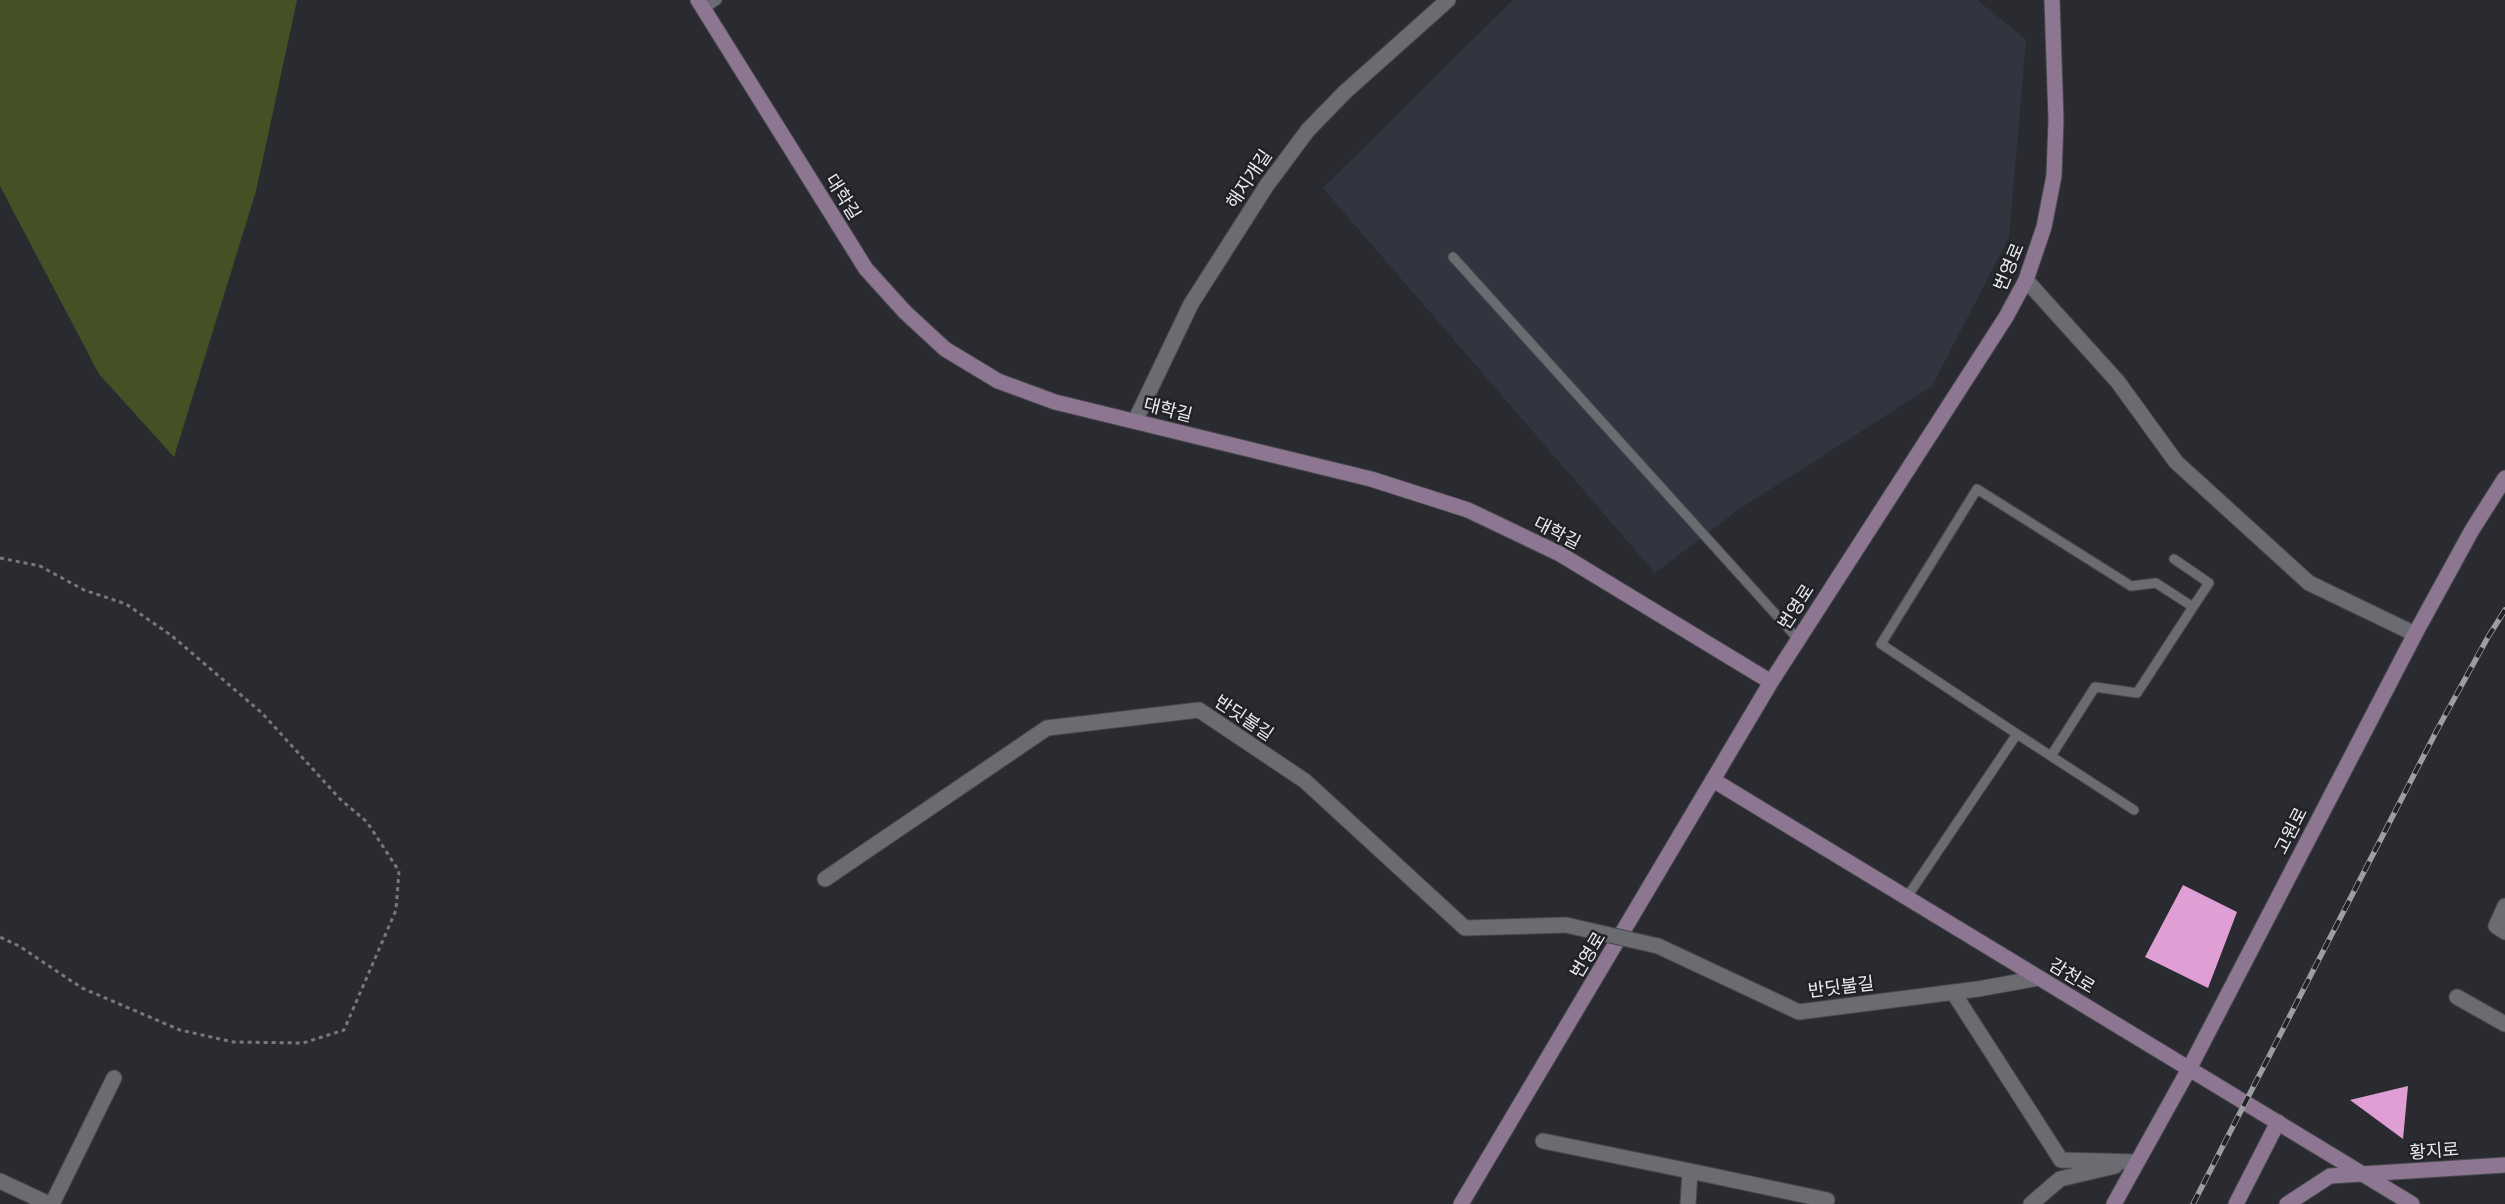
<!DOCTYPE html>
<meta charset="utf-8">
<style>
body{margin:0}
canvas{display:block;background:#2a2b30}
</style>
<canvas width="2505" height="1204"></canvas>
<script>
const ctx = document.querySelector('canvas').getContext('2d');
ctx.lineJoin = 'round';
function fill(path, color) {
  ctx.fillStyle = color;
  ctx.fill(path, 'evenodd');
}
function toPath(rows) {
  const path = new Path2D();
  for (const r of rows) {
    path.moveTo(r[0], r[1]);
    for (let i = 2; i < r.length; i += 2) path.lineTo(r[i], r[i + 1]);
  }
  return path;
}
function strokePath(path, color, width, dash) {
  ctx.strokeStyle = color;
  ctx.lineWidth = width;
  ctx.lineCap = dash ? 'butt' : 'round';
  ctx.setLineDash(dash || []);
  ctx.stroke(path);
}
function drawText(font, color, halo, rows, align = 'center') {
  ctx.font = font + ' Barlow,"Noto Sans KR",sans-serif';
  ctx.lineWidth = 5;
  ctx.setLineDash([]);
  ctx.textBaseline = 'middle';
  ctx.strokeStyle = halo;
  ctx.fillStyle = color;
  for (const [text, x, y, turn = 0] of rows) {
    ctx.save();
    ctx.translate(x, y);
    ctx.rotate((+turn || 0) * Math.PI / 180);
    ctx.textAlign = isNaN(turn) ? turn : align;
    if (halo) ctx.strokeText(text, 0, 0);
    ctx.fillText(text, 0, 0);
    ctx.restore();
  }
}
fill(toPath([
 [1513,0,1977,0,2026,40,2009,237,1932,386,1738,510,1655,573,1323,188]
]), '#323540');
fill(toPath([
 [0,0,297,0,256,191,174,457,99,374,0,186]
]), '#445124');
fill(toPath([
 [2183,885,2237,912,2208,988,2145,957],
 [2408,1086,2403,1139,2350,1100]
]), '#e09fd4');
const lane = toPath([
 [704,9,717,0],
 [1453,257,1798,639],
 [2174,559,2209,583,2193,607],
 [2017,734,2134,810],
 [1907,897,2017,734,1881,644,1977,489,2131,586,2156,583,2193,607,2137,693,2095,687,2051,756]
]);
const street = toPath([
 [2026,280,2118,382,2176,462,2309,583,2415,634],
 [1135,421,1191,304,1267,185,1308,130,1345,92,1448,0],
 [825,879,1047,728,1199,710,1305,781,1465,928,1566,925],
 [2505,906,2496,926,2505,932],
 [1658,946,1799,1012,1978,989,2039,978],
 [1953,992,2061,1160,2136,1162],
 [2457,997,2505,1024],
 [1543,1141,1690,1171,1688,1204],
 [1690,1171,1827,1200],
 [0,1181,49,1204],
 [52,1204,114,1078],
 [2031,1204,2060,1179,2115,1166]
]);
const secondary = toPath([
 [698,0,866,269,905,312,945,349,998,381,1055,402,1371,479,1468,510,1560,554,1771,682],
 [1713,780,2412,1204],
 [1461,1204,1771,682,2006,317,2026,280,2044,227,2054,176,2056,120,2052,0],
 [2114,1204,2189,1069,2415,634,2472,530,2505,478],
 [2236,1204,2278,1122],
 [2287,1204,2330,1176,2505,1165]
]);
strokePath(lane, '#47484c', 11);
strokePath(street, '#47484c', 17);
strokePath(secondary, '#47484c', 17);
strokePath(toPath([
 [0,558,40,566,84,590,126,604,172,636,262,713,340,799,367,822,399,871,396,910,344,1030,303,1043,233,1042,180,1030,82,988,19,946,0,937]
]), '#77787c', 3, [4, 4]);
strokePath(lane, '#6a6c72', 9);
strokePath(street, '#6a6c72', 15);
strokePath(secondary, '#8d7691', 15);
const rail = toPath([
 [2193,1204,2437,730,2488,637,2505,610]
]);
strokePath(rail, '#9d9ea2', 5.5);
strokePath(rail, '#202227', 4, [11]);
const streetBridge = toPath([
 [1566,925,1658,946]
]);
strokePath(streetBridge, '#47484c', 17, []);
strokePath(streetBridge, '#6a6c72', 15);
drawText('18px', '#ebecef', '#202227', [
 ["해지개길",1249,179,-56],
 ["대학길",843,197,58],
 ["번영로",2009,267,-67],
 ["대학길",1168,410,14],
 ["대학길",1557,533,27],
 ["번영로",1796,607,-57],
 ["반딧불길",1244,718,34],
 ["고원로",2291,831,-63],
 ["번영로",1588,955,-59],
 ["감천로",2072,976,31],
 ["반딧불길",1841,987,-7],
 ["황지로",2434,1151,-4]
]);
</script>
